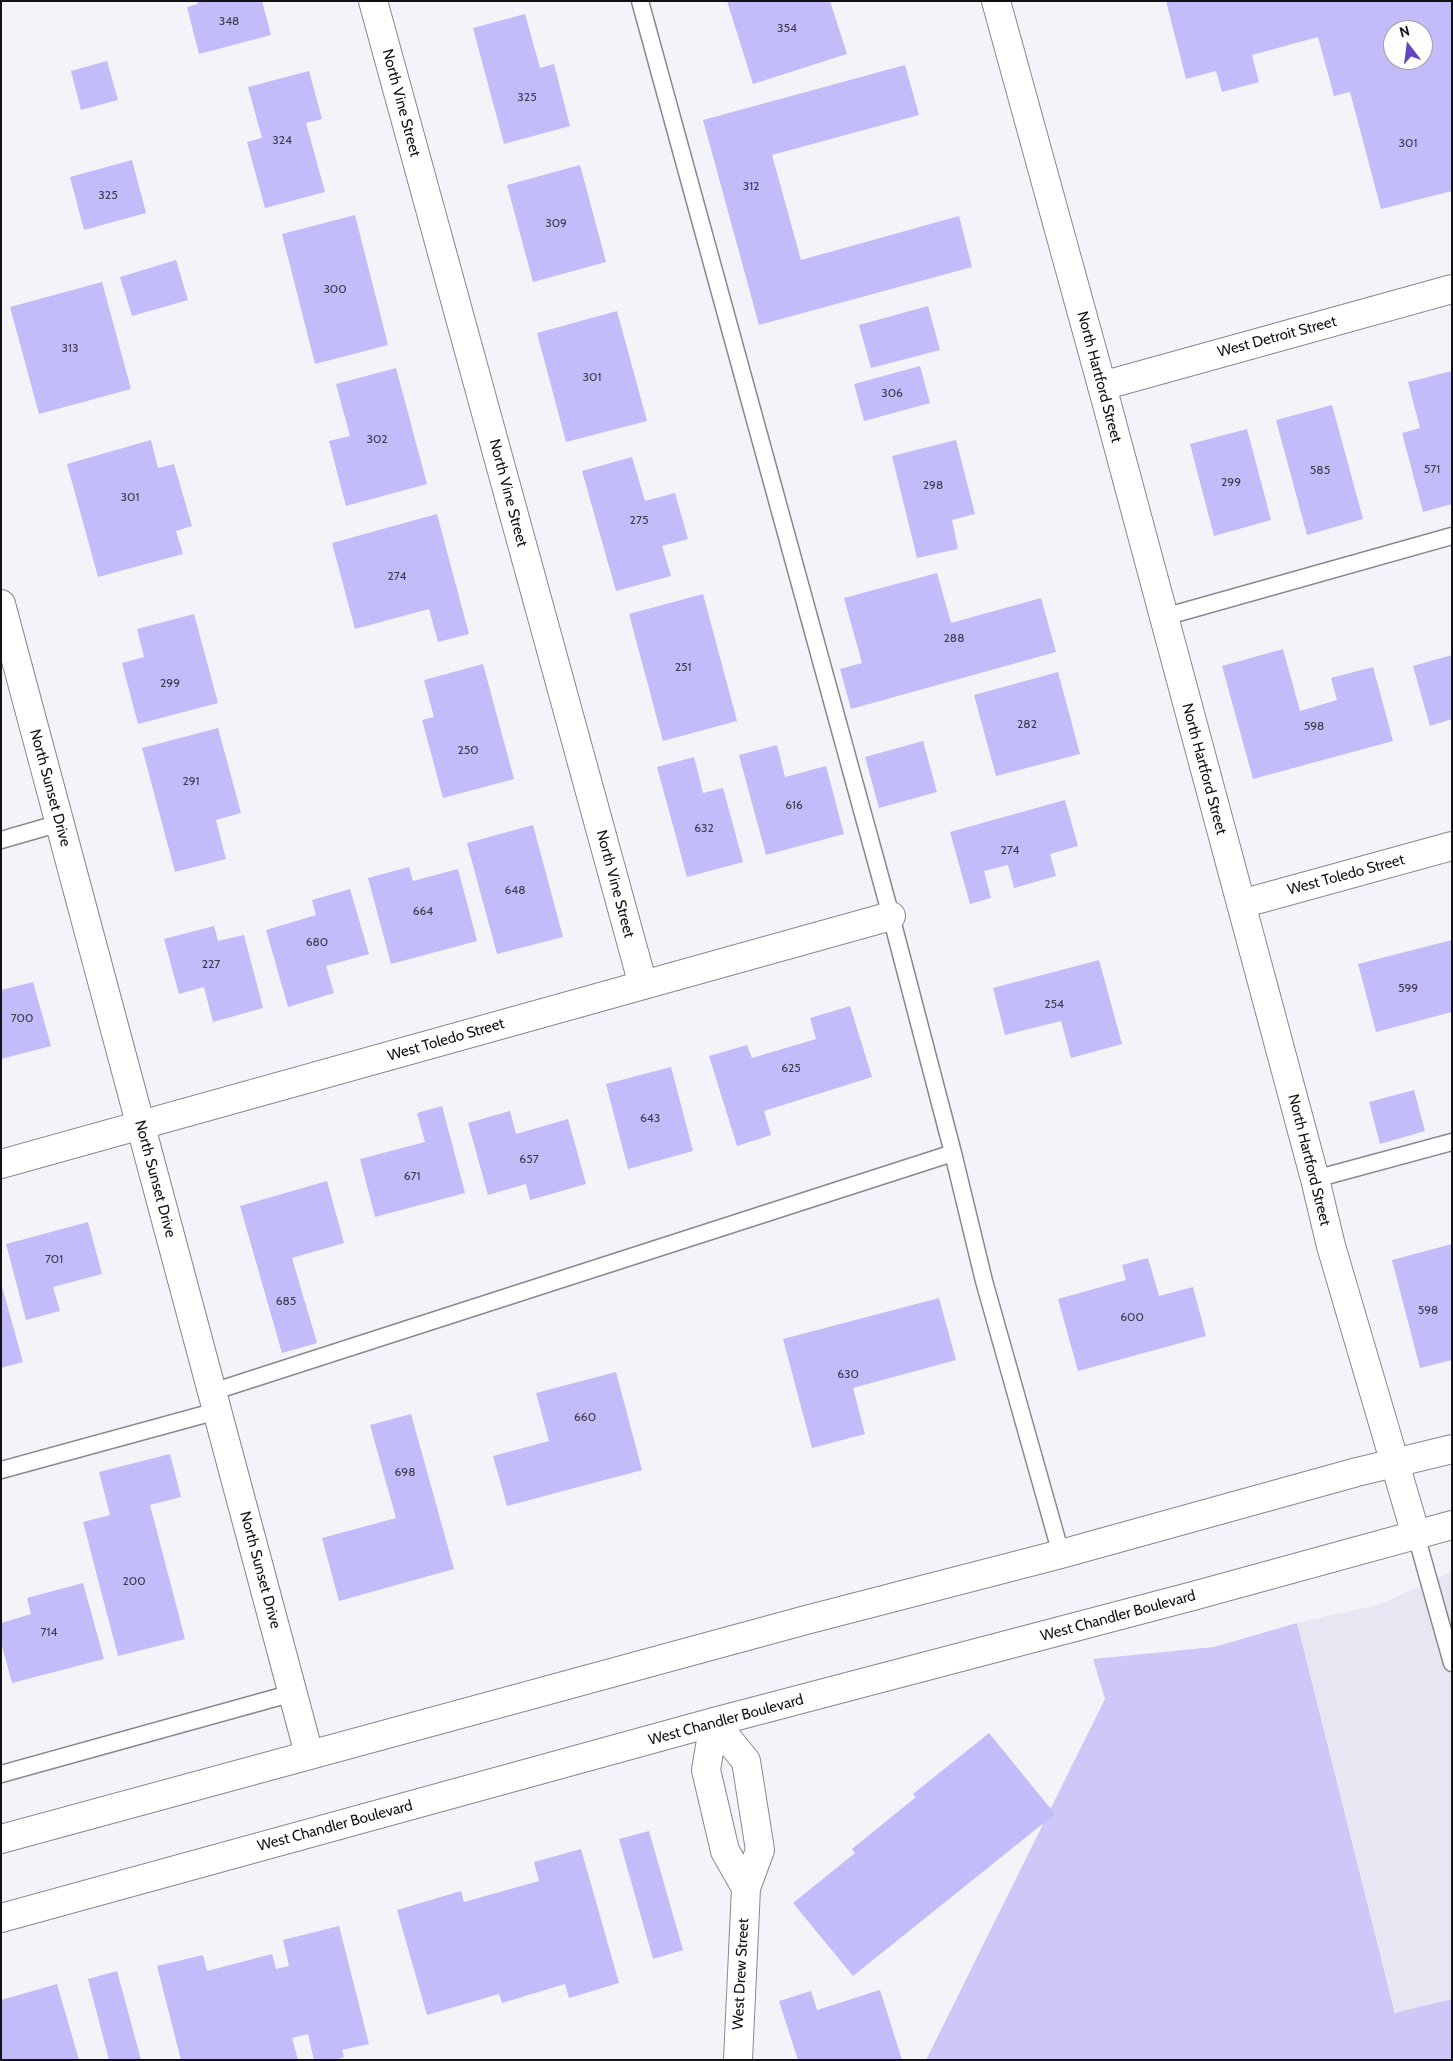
<!DOCTYPE html>
<style>
body{margin:0}
#map{position:relative;width:1453px;height:2061px;overflow:hidden;background:#f4f3fa;font-family:Cabin,sans-serif}
canvas{display:block}
.frame{position:absolute;inset:0;border:2px solid #121113;pointer-events:none}
.north{position:absolute;left:1383px;top:20px;width:50px;height:50px;box-sizing:border-box;background:#fff;border:1px solid #a0a0a1;border-radius:50%;rotate:345deg;font-size:14px;font-weight:700;line-height:20px;text-align:center;color:#121113}
.north::after{content:'';display:block;margin:auto;width:18px;height:22px;background:#6446bf;clip-path:polygon(50% 0,100% 100%,50% 72%,0 100%)}
</style>
<div id="map">
<canvas width="1453" height="2061"></canvas>
<div class="frame"></div>
<div class="north">N</div>
</div>
<script>
const ctx = document.querySelector('canvas').getContext('2d');
ctx.lineJoin = 'round';
function fill(path, color) {
  ctx.fillStyle = color;
  ctx.fill(path, 'evenodd');
}
function toPath(rows) {
  const path = new Path2D();
  for (const r of rows) {
    path.moveTo(r[0], r[1]);
    for (let i = 2; i < r.length; i += 2) path.lineTo(r[i], r[i + 1]);
  }
  return path;
}
function strokePath(path, color, width, dash) {
  ctx.strokeStyle = color;
  ctx.lineWidth = width;
  ctx.lineCap = dash ? 'butt' : 'round';
  ctx.setLineDash(dash || []);
  ctx.stroke(path);
}
function drawText(font, color, halo, rows, align = 'center') {
  ctx.font = font + ' Cabin,sans-serif';
  ctx.lineWidth = 5;
  ctx.setLineDash([]);
  ctx.textBaseline = 'middle';
  ctx.strokeStyle = halo;
  ctx.fillStyle = color;
  for (const [text, x, y, turn = 0] of rows) {
    ctx.save();
    ctx.translate(x, y);
    ctx.rotate((+turn || 0) * Math.PI / 180);
    ctx.textAlign = isNaN(turn) ? turn : align;
    if (halo) ctx.strokeText(text, 0, 0);
    ctx.fillText(text, 0, 0);
    ctx.restore();
  }
}
fill(toPath([
 [1452,1571,1452,1999,1396,2013,1297,1623,1381,1604]
]), '#e7e6f2');
fill(toPath([
 [1297,1623,1395,2013,1452,1999,1452,2060,926,2060,1105,1699,1093,1659,1214,1647]
]), '#cdc8f7');
fill(toPath([
 [197,1,262,1,271,35,199,54,187,7,198,4],
 [727,1,830,1,847,54,753,84],
 [1166,1,1452,1,1452,191,1381,209,1350,92,1334,96,1318,37,1252,55,1259,82,1222,92,1216,71,1186,79],
 [1393,30,1423,30,1423,60,1393,60],
 [525,14,540,68,554,64,570,126,504,144,473,28],
 [107,61,118,100,81,110,71,71],
 [905,65,919,115,772,155,801,260,959,216,972,267,759,325,703,120],
 [309,71,322,119,306,123,325,192,265,208,247,142,262,138,248,87],
 [132,160,146,213,84,230,70,177],
 [580,165,606,262,533,282,507,185],
 [355,215,388,345,315,364,282,234],
 [176,260,188,300,132,316,120,277],
 [102,282,131,389,39,414,10,307],
 [928,306,940,350,871,368,859,325],
 [617,311,647,421,566,442,537,333],
 [920,366,930,403,864,421,854,384],
 [396,368,427,484,346,506,329,441,350,436,336,384],
 [1452,371,1452,504,1423,512,1402,433,1420,428,1408,382],
 [1332,405,1363,519,1307,535,1276,420],
 [1247,429,1271,520,1214,536,1190,444],
 [151,440,158,468,174,464,192,526,176,531,183,554,98,577,67,464],
 [956,440,975,514,952,520,958,549,917,558,892,456],
 [632,457,645,501,675,493,688,539,662,546,671,576,616,591,582,471],
 [437,514,469,634,438,642,429,609,355,629,332,543],
 [937,573,951,623,1041,598,1056,652,851,709,840,669,862,663,844,598],
 [703,594,737,721,663,741,629,614],
 [194,614,218,703,138,724,122,663,144,657,137,629],
 [1283,649,1300,711,1337,700,1331,678,1373,667,1393,741,1253,779,1222,666],
 [1452,655,1452,719,1430,726,1413,666],
 [483,664,514,779,443,798,422,720,434,717,424,680],
 [1058,672,1080,754,996,776,974,695],
 [218,728,241,813,216,820,226,859,175,872,142,748],
 [923,741,937,792,879,808,865,757],
 [777,745,785,777,826,766,844,834,766,855,739,755],
 [694,757,703,793,723,788,743,862,687,877,657,767],
 [1065,800,1078,846,1050,854,1056,876,1014,888,1008,865,984,871,991,898,970,904,950,832],
 [533,825,563,937,497,954,467,843],
 [409,867,413,881,458,869,477,941,391,964,368,878],
 [350,889,369,954,326,966,334,993,288,1007,266,930,316,915,312,900],
 [214,926,218,941,244,935,263,1008,213,1022,204,987,179,994,164,939],
 [1452,940,1452,1012,1376,1032,1358,964],
 [1099,960,1122,1044,1071,1058,1061,1021,1005,1035,993,988],
 [33,982,51,1046,1,1059,1,990],
 [850,1006,872,1077,764,1111,771,1135,737,1146,709,1056,747,1045,752,1058,816,1039,810,1018],
 [671,1067,693,1151,628,1169,606,1084],
 [1414,1090,1425,1131,1380,1144,1369,1102],
 [442,1106,465,1193,375,1217,360,1159,425,1142,417,1113],
 [510,1111,516,1134,568,1119,586,1184,530,1200,526,1184,488,1195,468,1123],
 [327,1181,344,1243,292,1258,317,1343,282,1353,240,1206],
 [88,1222,102,1274,53,1287,60,1311,26,1320,6,1244],
 [1452,1244,1452,1360,1420,1368,1392,1260],
 [1148,1258,1159,1296,1193,1287,1206,1336,1078,1371,1058,1299,1126,1280,1122,1265],
 [1,1283,23,1362,1,1368],
 [939,1298,956,1360,853,1388,865,1434,812,1448,783,1339],
 [616,1372,642,1470,507,1506,493,1456,549,1441,536,1393],
 [411,1414,454,1569,339,1601,322,1538,396,1518,370,1425],
 [170,1454,181,1497,150,1505,185,1639,118,1656,83,1522,110,1515,99,1472],
 [83,1583,104,1659,12,1683,1,1642,1,1623,31,1614,27,1598],
 [989,1733,1055,1814,853,1976,793,1903,855,1853,852,1849,916,1797,913,1794],
 [649,1831,683,1950,653,1959,619,1839],
 [581,1849,619,1983,569,1998,565,1984,502,2003,499,1994,427,2015,397,1910,461,1891,464,1902,539,1881,534,1862],
 [339,1926,369,2044,342,2050,344,2057,334,2060,314,2060,308,2034,292,2038,298,2060,181,2060,157,1966,203,1955,207,1971,272,1954,276,1969,289,1966,283,1940],
 [117,1971,141,2060,109,2060,88,1979],
 [57,1984,79,2060,1,2060,1,2000],
 [880,1990,902,2060,798,2060,779,2001,811,1991,817,2010]
]), '#c3bcfb');
const service = toPath([
 [1164,617,1452,536],
 [1,840,60,823],
 [953,1153,984,1281,1061,1554],
 [1315,1179,1452,1142],
 [212,1392,953,1153,891,916,640,1],
 [1,1470,217,1411],
 [1416,1535,1452,1663],
 [1,1774,293,1693]
]);
const minor = toPath([
 [373,1,643,985],
 [1102,386,1452,289],
 [1,604,309,1754],
 [1241,904,1452,846],
 [1,1164,891,916],
 [714,1722,746,1761,760,1850,746,1888,738,2060],
 [714,1722,706,1770,725,1851,746,1888]
]);
const tertiary = toPath([
 [996,1,1102,386,1315,1179,1331,1246,1416,1535]
]);
const secondary = toPath([
 [1,1839,806,1620,1061,1554,1357,1472,1452,1449],
 [1,1918,714,1722,1193,1596,1452,1525]
]);
strokePath(service, '#88888e', 19);
strokePath(minor, '#88888e', 30);
strokePath(tertiary, '#88888e', 30);
strokePath(secondary, '#88888e', 30);
strokePath(service, '#fff', 16);
strokePath(minor, '#fff', 28);
strokePath(tertiary, '#fff', 28);
strokePath(secondary, '#fff', 28);
drawText('12px', '#3e3c4d', null, [
 ["348",229,21],
 ["354",787,28],
 ["325",527,97],
 ["324",282,140],
 ["301",1408,143],
 ["312",751,186],
 ["325",108,195],
 ["309",556,223],
 ["300",335,289],
 ["313",70,348],
 ["301",592,377],
 ["306",892,393],
 ["302",377,439],
 ["571",1432,469],
 ["585",1320,470],
 ["299",1231,482],
 ["298",933,485],
 ["301",130,497],
 ["275",639,520],
 ["274",397,576],
 ["288",954,638],
 ["251",683,667],
 ["299",170,683],
 ["282",1027,724],
 ["598",1314,726],
 ["250",468,750],
 ["291",191,781],
 ["616",794,805],
 ["632",704,828],
 ["274",1010,850],
 ["648",515,890],
 ["664",423,911],
 ["680",317,942],
 ["227",211,964],
 ["599",1408,988],
 ["254",1054,1004],
 ["700",22,1018],
 ["625",791,1068],
 ["643",650,1118],
 ["657",529,1159],
 ["671",412,1176],
 ["701",54,1259],
 ["685",286,1301],
 ["598",1428,1310],
 ["600",1132,1317],
 ["630",848,1374],
 ["660",585,1417],
 ["698",405,1472],
 ["200",134,1581],
 ["714",49,1632]
]);
drawText('15px', '#121113', '#fff', [
 ["North Vine Street",401,103,75],
 ["West Detroit Street",1277,337,-15],
 ["North Hartford Street",1099,377,75],
 ["North Vine Street",508,493,75],
 ["North Hartford Street",1204,769,75],
 ["North Sunset Drive",50,788,75],
 ["West Toledo Street",1346,875,-15],
 ["North Vine Street",615,884,75],
 ["West Toledo Street",446,1040,-16],
 ["North Hartford Street",1309,1160,76],
 ["North Sunset Drive",155,1179,75],
 ["North Sunset Drive",260,1570,75],
 ["West Chandler Boulevard",1118,1616,-15],
 ["West Chandler Boulevard",726,1720,-15],
 ["West Chandler Boulevard",335,1826,-15],
 ["West Drew Street",741,1974,-87]
]);
</script>
